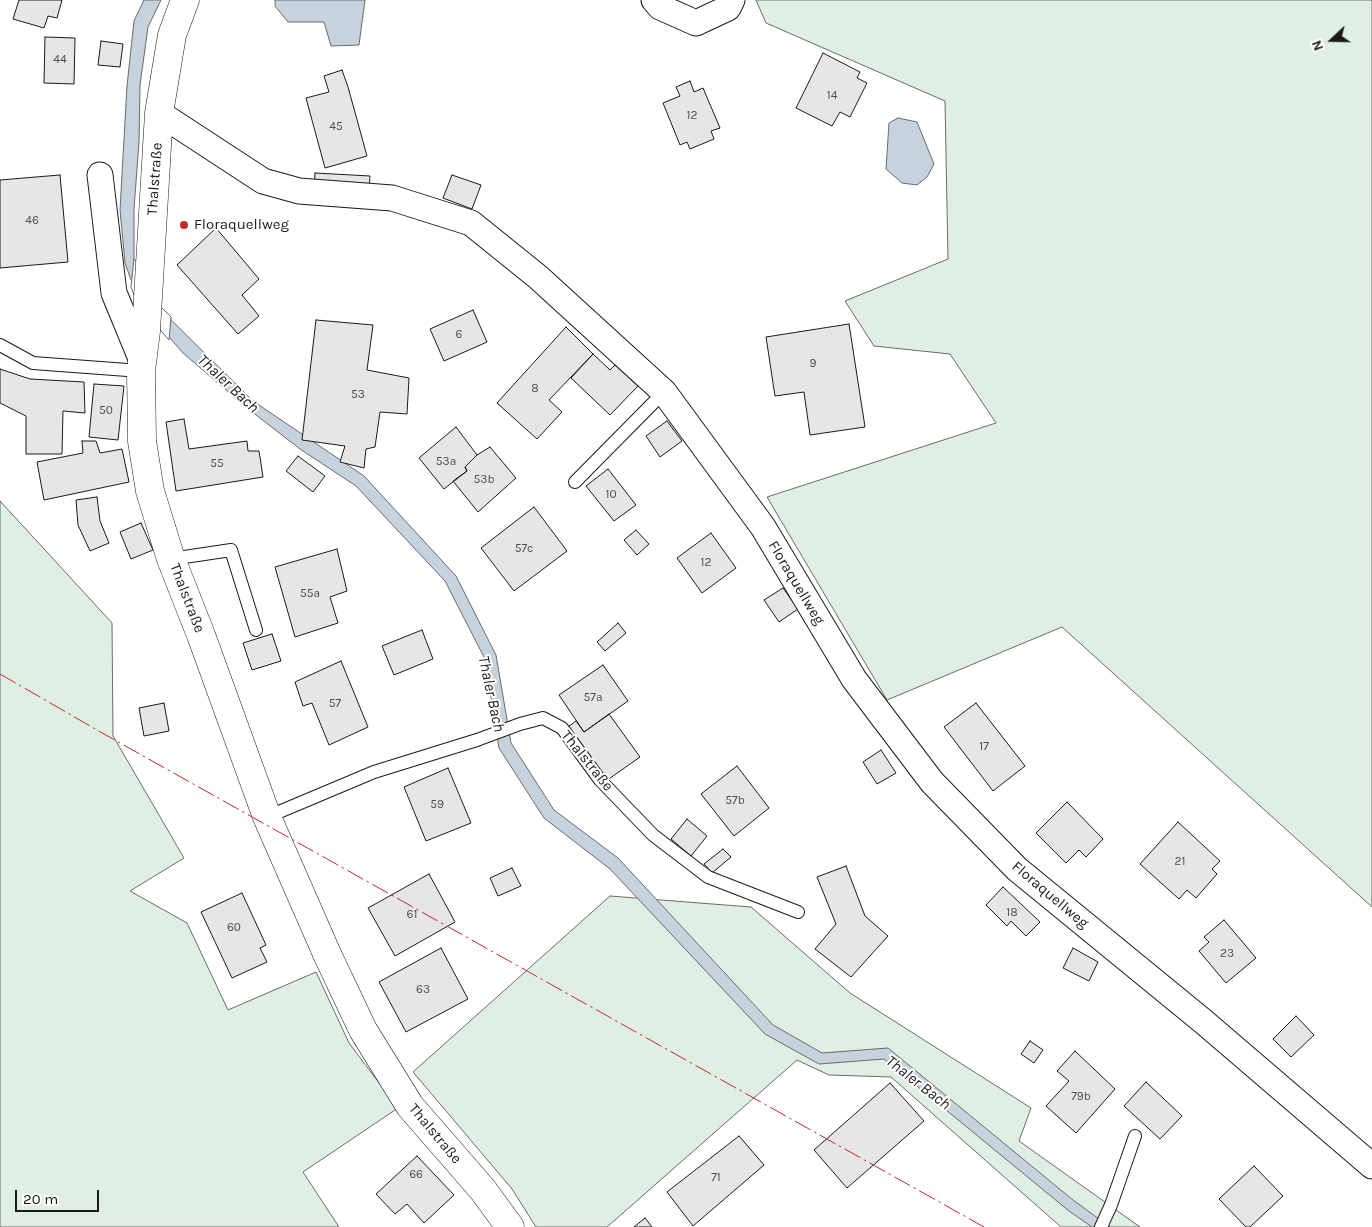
<!DOCTYPE html>
<meta charset="utf-8">
<style>
body{margin:0}
#map{position:relative;width:1372px;height:1227px;overflow:hidden;background:#fff;font-family:Karla,sans-serif}
canvas{display:block}
.north{position:absolute;left:1307px;top:15px;width:50px;height:50px;-webkit-text-stroke:4px #fff;paint-order:stroke;rotate:249deg;font-size:14px;font-weight:700;line-height:20px;text-align:center;color:#1a1a1a}
.north::after{content:'';display:block;margin:auto;width:18px;height:22px;background:#1a1a1a;clip-path:polygon(50% 0,100% 100%,50% 72%,0 100%)}
.scale{position:absolute;left:15px;top:1190px;width:84px;height:22px;box-sizing:border-box;border:2px solid #1a1a1a;border-top:0;padding-left:6px;font-size:15px;line-height:18px;white-space:nowrap;color:#1a1a1a;-webkit-text-stroke:4px #fff;paint-order:stroke}
</style>
<div id="map">
<canvas width="1372" height="1227"></canvas>
<div class="north">N</div>
<div class="scale">20 m</div>
</div>
<script>
const ctx = document.querySelector('canvas').getContext('2d');
ctx.lineJoin = 'round';
function fill(path, color) {
  ctx.fillStyle = color;
  ctx.fill(path, 'evenodd');
}
function toPath(rows) {
  const path = new Path2D();
  for (const r of rows) {
    path.moveTo(r[0], r[1]);
    for (let i = 2; i < r.length; i += 2) path.lineTo(r[i], r[i + 1]);
  }
  return path;
}
function strokePath(path, color, width, dash) {
  ctx.strokeStyle = color;
  ctx.lineWidth = width;
  ctx.lineCap = dash ? 'butt' : 'round';
  ctx.setLineDash(dash || []);
  ctx.stroke(path);
}
function drawText(font, color, halo, rows, align = 'center') {
  ctx.font = font + ' Karla,sans-serif';
  ctx.lineWidth = 4;
  ctx.setLineDash([]);
  ctx.textBaseline = 'middle';
  ctx.strokeStyle = halo;
  ctx.fillStyle = color;
  for (const [text, x, y, turn = 0] of rows) {
    ctx.save();
    ctx.translate(x, y);
    ctx.rotate((+turn || 0) * Math.PI / 180);
    ctx.textAlign = isNaN(turn) ? turn : align;
    if (halo) ctx.strokeText(text, 0, 0);
    ctx.fillText(text, 0, 0);
    ctx.restore();
  }
}
const green = toPath([
 [756,0,1372,0,1372,907,1062,627,887,700,767,497,996,423,950,354,874,346,845,301,948,259,945,101,766,23,756,0],
 [0,501,112,623,113,736,184,858,130,891,187,923,228,1010,316,972,349,1043,398,1108,303,1172,339,1227,0,1227,0,501],
 [610,896,751,907,850,993,1031,1108,1019,1141,1140,1227,1061,1227,891,1077,829,1075,797,1060,607,1227,536,1227,512,1189,413,1072,610,896]
]);
fill(green, '#e0efe3');
strokePath(green, '#6a6a6a', 1);
const water = toPath([
 [144,0,161,0,148,27,140,85,139,142,134,209,134,259,151,300,253,401,364,476,456,576,496,655,511,743,554,810,618,858,773,1025,822,1053,888,1048,1073,1200,1110,1227,1092,1227,1069,1211,884,1059,819,1064,765,1034,610,869,544,818,499,748,485,659,445,581,356,486,300,449,247,408,183,353,139,302,125,263,120,210,127,86,134,21,144,0],
 [275,0,365,0,359,45,331,46,324,22,288,22,275,6,275,0],
 [898,118,917,122,934,164,927,177,917,185,902,183,886,169,889,123,898,118]
]);
fill(water, '#c6d2dc');
strokePath(water, '#6a6a6a', 1);
const pier = toPath([
 [134,259,140,266,153,299,171,317,169,340,137,303,131,287,134,259]
]);
fill(pier, '#fff');
strokePath(pier, '#6a6a6a', 1);
const building = toPath([
 [19,0,62,0,57,18,48,16,44,28,13,19,19,0],
 [45,37,75,38,74,84,44,83,45,37],
 [101,41,123,44,120,67,98,65,101,41],
 [823,53,860,72,857,78,867,83,850,117,840,112,832,126,796,108,823,53],
 [342,70,348,87,367,156,325,168,306,98,329,92,324,76,342,70],
 [690,81,694,92,703,88,720,128,711,131,714,139,690,149,687,142,680,145,663,103,680,96,676,87,690,81],
 [315,173,370,176,369,192,314,189,315,173],
 [60,175,68,262,0,268,0,180,60,175],
 [452,175,481,185,472,209,443,198,452,175],
 [216,228,259,279,242,295,259,316,238,334,177,265,216,228],
 [473,310,487,342,444,361,430,329,473,310],
 [316,320,373,325,367,370,409,378,407,414,380,412,375,447,366,449,364,468,340,462,345,446,302,440,316,320],
 [849,324,865,427,810,435,804,392,775,396,766,337,849,324],
 [566,327,593,354,549,400,562,412,537,439,497,403,566,327],
 [593,354,610,370,615,365,638,386,610,415,571,378,593,354],
 [0,369,30,379,84,382,85,413,63,411,62,454,26,454,26,416,0,403,0,369],
 [94,384,124,386,118,440,89,437,94,384],
 [184,419,189,449,247,441,248,451,259,451,263,477,176,491,166,422,184,419],
 [667,421,682,441,660,457,646,436,667,421],
 [456,427,477,455,465,467,467,471,444,489,419,458,456,427],
 [82,441,96,441,100,453,122,449,129,482,44,500,37,462,83,453,82,441],
 [490,447,516,478,478,512,453,481,467,471,465,467,477,455,490,447],
 [298,456,325,476,313,492,286,471,298,456],
 [608,469,636,505,614,521,586,486,608,469],
 [97,497,100,521,109,543,90,551,78,525,76,500,97,497],
 [534,507,567,551,514,591,481,548,534,507],
 [141,523,153,550,131,559,120,532,141,523],
 [636,530,649,544,637,555,624,540,636,530],
 [711,533,736,568,702,593,677,558,711,533],
 [337,549,347,591,330,597,338,623,295,637,275,567,337,549],
 [783,588,798,609,779,622,764,600,783,588],
 [618,623,626,633,605,651,597,642,618,623],
 [422,630,433,659,394,675,382,646,422,630],
 [272,634,281,661,252,670,243,643,272,634],
 [341,661,368,727,329,745,312,703,303,706,295,682,341,661],
 [603,665,628,701,584,732,559,695,603,665],
 [164,703,169,731,144,736,139,708,164,703],
 [976,703,1025,766,993,791,944,727,976,703],
 [609,714,640,757,606,781,568,727,576,721,584,732,609,714],
 [881,750,896,773,877,784,863,762,881,750],
 [737,766,769,808,734,836,701,794,737,766],
 [448,768,471,823,426,841,404,787,448,768],
 [1067,802,1103,839,1086,857,1079,850,1066,863,1036,833,1067,802],
 [687,819,707,836,691,856,671,839,687,819],
 [1178,822,1220,861,1212,869,1217,874,1196,898,1187,890,1179,899,1140,864,1178,822],
 [723,849,731,857,712,873,704,864,723,849],
 [846,866,865,916,888,936,851,977,815,949,836,924,817,877,846,866],
 [512,868,521,886,498,896,490,878,512,868],
 [429,874,455,922,395,956,368,908,429,874],
 [1003,887,1040,922,1026,936,1011,921,1007,926,986,905,1003,887],
 [242,893,266,945,260,948,267,962,232,978,201,912,242,893],
 [1224,920,1256,958,1226,983,1199,951,1209,942,1204,937,1224,920],
 [441,948,468,999,406,1032,379,982,441,948],
 [1073,948,1098,962,1089,981,1063,968,1073,948],
 [1296,1016,1314,1035,1291,1057,1273,1039,1296,1016],
 [1030,1041,1043,1050,1034,1063,1021,1054,1030,1041],
 [1075,1051,1115,1089,1076,1133,1046,1106,1069,1081,1057,1071,1075,1051],
 [1146,1082,1182,1116,1160,1139,1124,1106,1146,1082],
 [890,1083,924,1121,847,1188,814,1150,890,1083],
 [739,1136,764,1165,693,1226,667,1192,739,1136],
 [417,1156,454,1195,424,1223,407,1204,395,1214,376,1194,417,1156],
 [1254,1166,1283,1196,1250,1227,1246,1227,1219,1199,1254,1166],
 [645,1218,652,1227,634,1227,645,1218]
]);
fill(building, '#e6e6e6');
strokePath(building, '#1a1a1a', 1);
const lane = toPath([
 [0,345,33,363,141,371],
 [575,482,664,392],
 [171,559,231,550,256,630],
 [267,817,374,772,477,740,520,724,543,718,562,728,600,780,653,835,708,877,798,912],
 [1101,1227,1111,1205,1135,1136]
]);
const street = toPath([
 [654,0,660,7,696,23,728,8,732,0],
 [159,113,263,181,299,191,392,198,471,223,538,277,664,392,763,527,854,679,932,782,1017,869,1204,1022,1372,1166],
 [100,175,114,293,142,361]
]);
const secondary = toPath([
 [185,0,172,35,159,113,146,331,141,371,142,441,150,491,171,559,201,635,267,817,327,954,363,1030,410,1106,483,1190,510,1227]
]);
strokePath(lane, '#1a1a1a', 14);
strokePath(street, '#1a1a1a', 27);
strokePath(secondary, '#1a1a1a', 29);
strokePath(lane, '#fff', 12);
strokePath(street, '#fff', 25);
strokePath(secondary, '#fff', 28);
strokePath(toPath([
 [0,674,104,734,984,1227]
]), '#c62828', 1, [18, 4, 2.5, 4]);
for (const [x, y, r, color] of [
 [184,225,5,"#c62828"]
]) {
  const dot = new Path2D();
  dot.arc(x, y, r, 0, 2 * Math.PI);
  ctx.fillStyle = color;
  ctx.fill(dot);
  strokePath(dot, '#fff', 2);
}
drawText('12px', '#4d4d4d', null, [
 ["44",60,60],
 ["14",832,96],
 ["12",692,116],
 ["45",336,127],
 ["46",32,221],
 ["6",459,335],
 ["9",813,364],
 ["8",535,389],
 ["53",358,395],
 ["50",106,411],
 ["53a",446,462],
 ["55",217,464],
 ["53b",484,480],
 ["10",611,495],
 ["57c",524,549],
 ["12",706,563],
 ["55a",310,594],
 ["57a",593,698],
 ["57",335,704],
 ["17",984,747],
 ["57b",735,801],
 ["59",437,805],
 ["21",1180,862],
 ["18",1012,913],
 ["61",412,915],
 ["60",234,928],
 ["23",1227,954],
 ["63",423,990],
 ["79b",1081,1097],
 ["66",416,1175],
 ["71",716,1178]
]);
drawText('15px', '#1a1a1a', '#fff', [
 ["Thalstraße",155,179,-86],
 ["Floraquellweg",796,583,59],
 ["Thalstraße",187,598,69],
 ["Thalstraße",587,761,51],
 ["Floraquellweg",1050,895,40],
 ["Thalstraße",435,1134,50]
]);
drawText('15px', '#1a1a1a', '#fff', [
 ["Floraquellweg",194,225]
], 'left');
drawText('italic 16px', '#1a1a1a', '#fff', [
 ["Thaler Bach",228,384,43],
 ["Thaler Bach",491,694,78],
 ["Thaler Bach",918,1083,38]
]);
</script>
